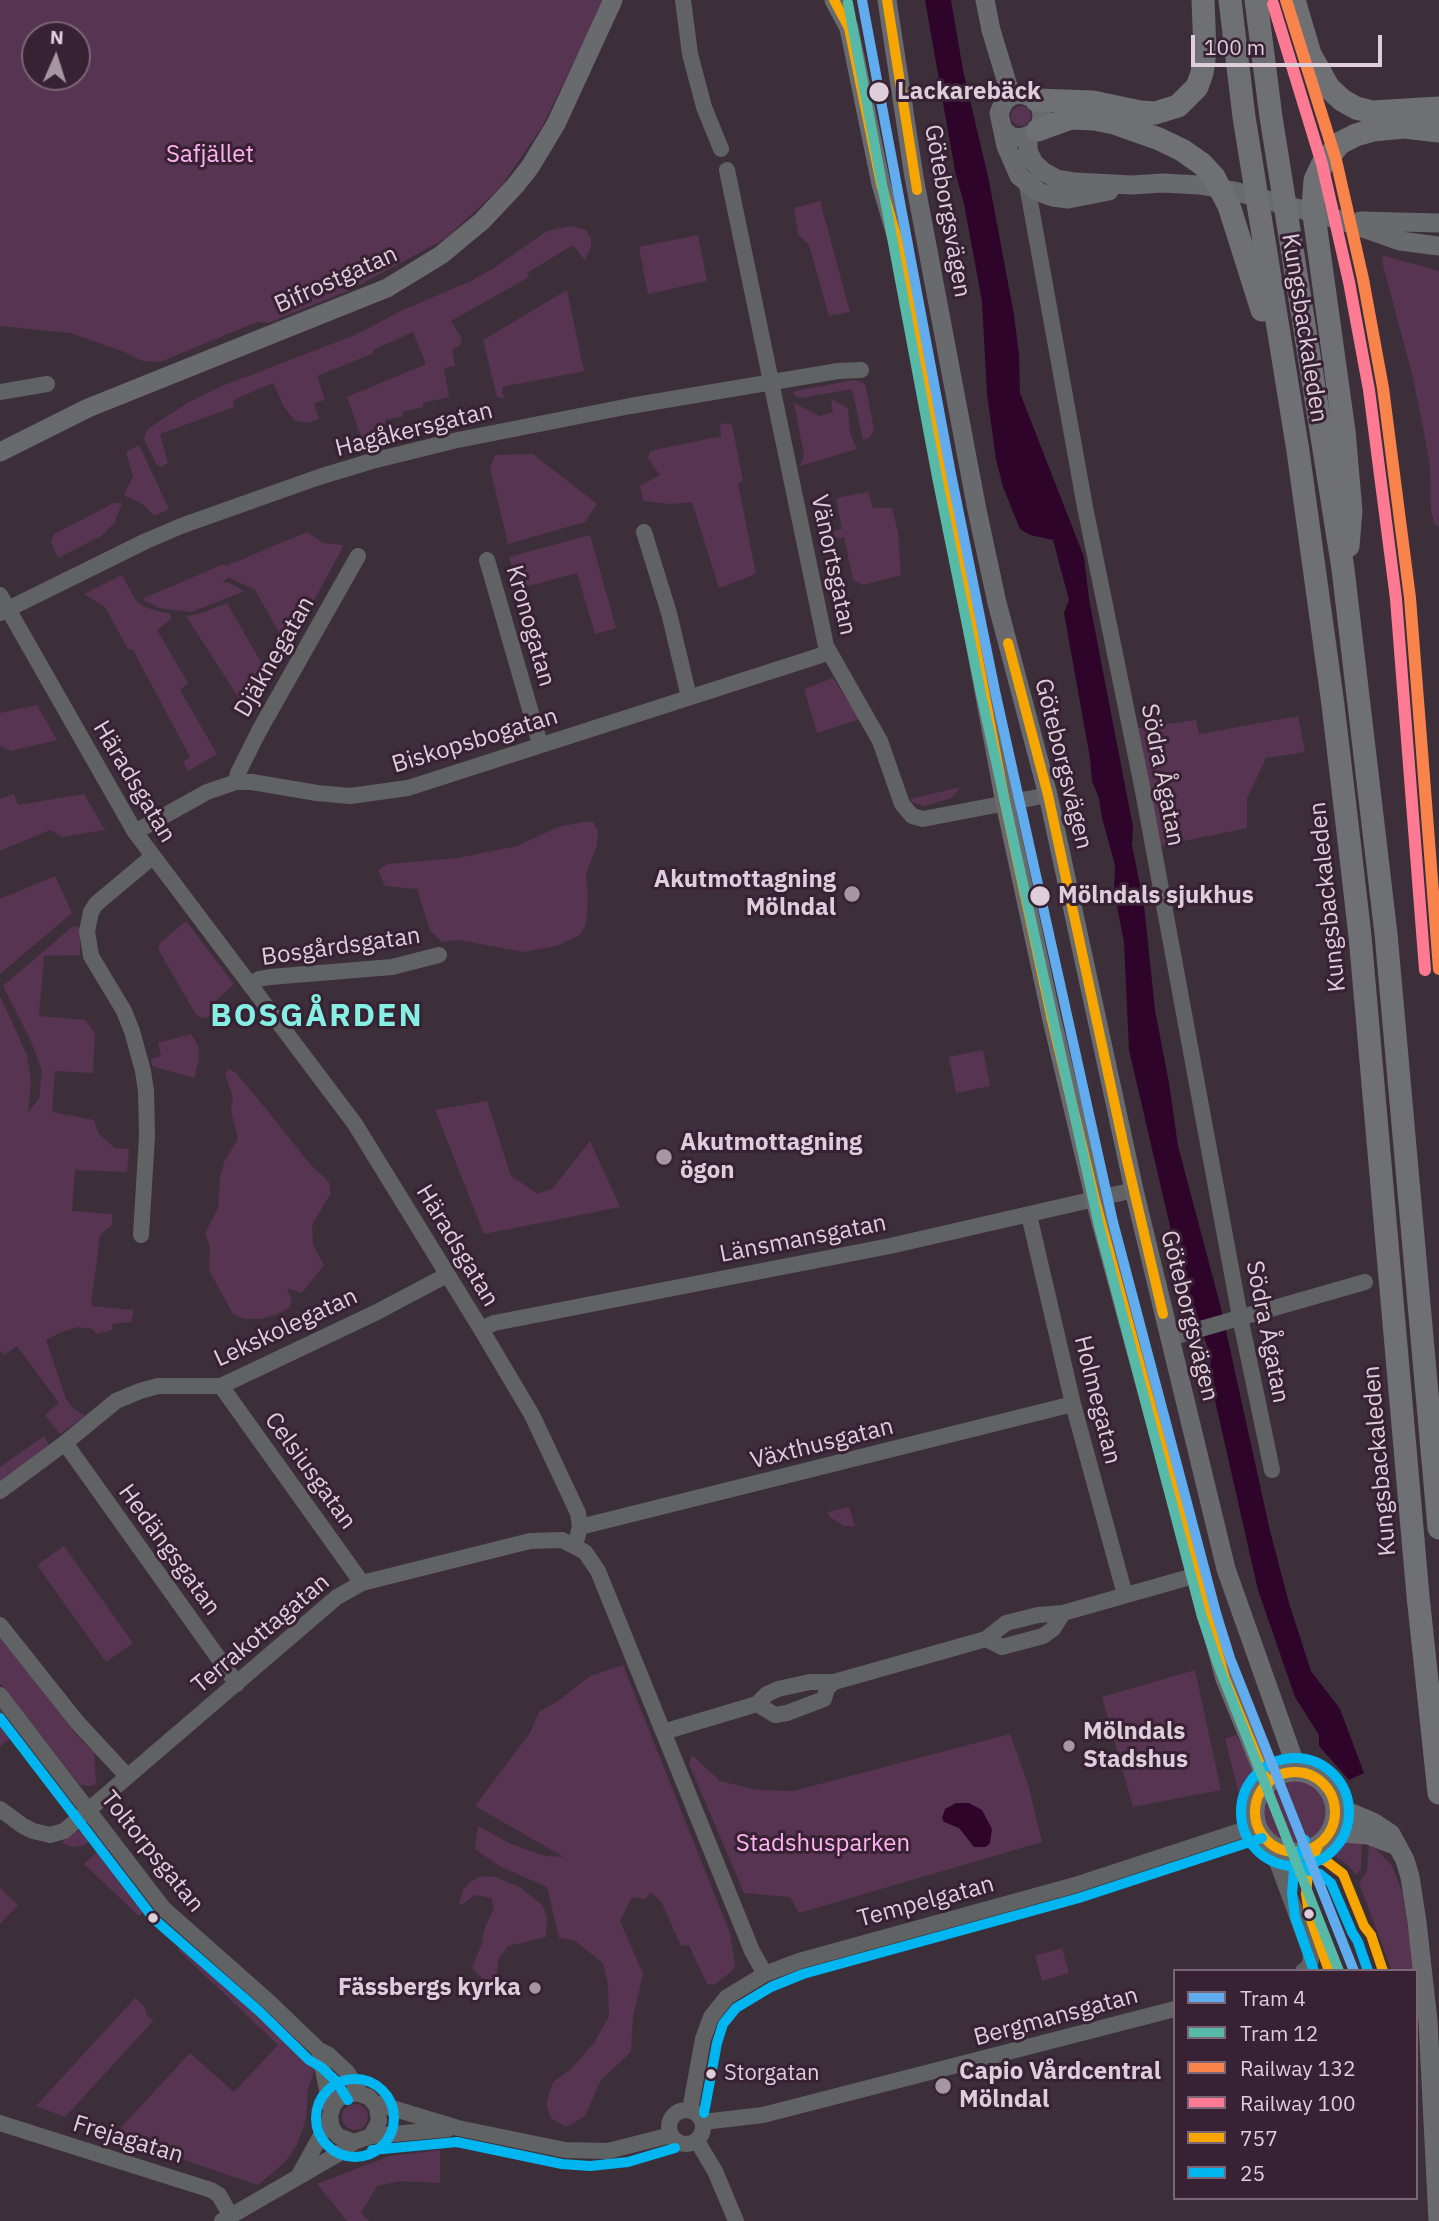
<!DOCTYPE html>
<meta charset="utf-8">
<style>
body{margin:0}
#map{position:relative;width:1439px;height:2221px;overflow:hidden;background:#3c2f3a;font-family:"IBM Plex Sans",sans-serif}
canvas{display:block}
.legend{position:absolute;left:1173px;top:1969px;width:245px;height:231px;box-sizing:border-box;background:#372133;border:2px solid #796676;margin:0;padding:9px 12px;list-style:none;font-size:21px;color:#ddceda}
.legend li{display:flex;align-items:center;gap:14px;height:35px}
.legend b{width:35px;border:2px solid #796676}
.north{position:absolute;left:21px;top:21px;width:70px;height:70px;box-sizing:border-box;background:#372133;border:2px solid #796676;border-radius:50%;rotate:3deg;font-size:19px;font-weight:700;line-height:28px;text-align:center;color:#ddceda}
.north::after{content:'';display:block;margin:auto;width:24px;height:32px;background:#a596a2;clip-path:polygon(50% 0,100% 100%,50% 72%,0 100%)}
.scale{position:absolute;left:1191px;top:35px;width:191px;height:32px;box-sizing:border-box;border:4px solid #ddceda;border-top:0;padding-left:9px;font-size:21px;line-height:24px;white-space:nowrap;color:#ddceda;-webkit-text-stroke:5px #372133;paint-order:stroke}
</style>
<div id="map">
<canvas width="1439" height="2221"></canvas>
<ul class="legend">
<li><b style="height:9px;background:#60acee"></b>Tram 4</li>
<li><b style="height:9px;background:#57b9a8"></b>Tram 12</li>
<li><b style="height:9px;background:#f8844c"></b>Railway 132</li>
<li><b style="height:9px;background:#fe7a93"></b>Railway 100</li>
<li><b style="height:9px;background:#f7a600"></b>757</li>
<li><b style="height:9px;background:#00b6f1"></b>25</li>
</ul>
<div class="north">N</div>
<div class="scale">100 m</div>
</div>
<script>
const ctx = document.querySelector('canvas').getContext('2d');
ctx.lineJoin = 'round';
function fill(path, color) {
  ctx.fillStyle = color;
  ctx.fill(path, 'evenodd');
}
function toPath(rows) {
  const path = new Path2D();
  for (const r of rows) {
    if (r.length === 3) {
      path.moveTo(r[0] + r[2], r[1]);
      path.arc(r[0], r[1], r[2], 0, 2 * Math.PI);
      continue;
    }
    path.moveTo(r[0], r[1]);
    for (let i = 2; i < r.length; i += 2) path.lineTo(r[i], r[i + 1]);
  }
  return path;
}
function strokePath(path, color, width, dash) {
  ctx.strokeStyle = color;
  ctx.lineWidth = width;
  ctx.lineCap = dash ? 'butt' : 'round';
  ctx.setLineDash(dash || []);
  ctx.stroke(path);
}
function drawText(font, color, halo, rows, align = 'center') {
  ctx.font = font + ' "IBM Plex Sans",sans-serif';
  ctx.lineWidth = 6;
  ctx.setLineDash([]);
  ctx.textBaseline = 'middle';
  ctx.strokeStyle = halo;
  ctx.fillStyle = color;
  for (const [text, x, y, turn = 0] of rows) {
    ctx.save();
    ctx.translate(x, y);
    ctx.rotate((+turn || 0) * Math.PI / 180);
    ctx.textAlign = isNaN(turn) ? turn : align;
    if (halo) ctx.strokeText(text, 0, 0);
    ctx.fillText(text, 0, 0);
    ctx.restore();
  }
}
fill(toPath([
 [0,0,604,0,542,127,499,189,445,239,350,290,268,323,257,322,160,362,143,361,122,351,70,333,0,326],
 [35,35,77,35,77,77,35,77],
 [1021,116,10],
 [820,201,850,312,829,316,809,245,798,234,794,208],
 [570,226,586,230,591,238,591,247,585,260,573,245,527,273,529,277,451,321,462,339,459,346,452,350,455,366,444,368,449,397,423,403,423,407,402,412,403,416,385,420,386,425,373,428,376,439,363,442,347,397,426,364,413,332,373,350,374,353,317,376,325,400,314,403,319,419,307,423,294,420,284,407,273,383,233,400,234,407,160,434,168,463,161,467,156,464,144,439,146,432,149,428,189,402,222,386,355,335,403,310,471,281,494,268,547,231],
 [698,235,707,281,648,294,639,247],
 [1385,256,1439,271,1439,527,1434,523,1431,509,1430,466,1423,427,1413,378,1383,265,1382,257],
 [567,290,584,371,502,387,504,399,497,397,483,340],
 [854,380,865,384,874,429,870,437,863,440,852,389,800,398,794,395,794,391],
 [831,399,848,408,850,433,857,449,800,466,804,455,794,403,819,416,833,412],
 [725,423,732,425,743,481,738,483,756,574,719,588,692,502,671,504,643,501,640,486,660,475,648,459,650,451,721,436,720,425],
 [139,445,169,509,154,516,143,504,124,495,133,476,126,452],
 [533,454,597,504,585,522,508,544,490,468,495,455],
 [868,492,873,508,892,508,898,532,901,575,863,585,853,580,844,537,835,539,833,531,842,529,836,498],
 [114,503,122,503,114,524,101,536,58,558,51,542,54,534],
 [307,532,324,543,344,545,288,648,255,590,228,577,222,583,228,582,245,591,191,612,159,608,142,599,224,564,226,566],
 [590,535,616,628,595,634,577,573,518,589,509,557],
 [122,575,135,599,144,607,170,614,171,619,157,630,188,683,180,690,217,754,188,771,183,762,190,757,133,650,128,649,105,607,84,594],
 [227,603,265,669,272,673,249,714,186,616,199,614],
 [833,678,860,719,817,733,804,689],
 [37,705,57,740,11,751,0,746,0,713],
 [1298,716,1305,752,1266,758,1247,798,1247,828,1160,846,1137,728,1196,720,1199,734],
 [961,787,951,798,924,806,912,802,910,799],
 [14,794,18,805,84,794,105,830,62,837,50,830,0,851,0,799],
 [584,822,593,822,598,831,597,845,586,874,588,899,586,924,580,935,556,946,524,952,458,940,442,942,430,930,417,889,385,886,378,870,388,864,457,858,517,846,558,827],
 [55,876,72,913,0,974,0,899],
 [186,921,234,984,211,1005,210,1014,207,1018,200,1017,195,1013,158,949,161,942],
 [73,926,80,928,80,955,44,956,39,1016,85,1020,95,1033,93,1073,55,1071,52,1112,94,1120,98,1133,115,1148,129,1149,127,1172,75,1170,72,1211,112,1214,112,1225,100,1235,91,1306,134,1310,131,1322,112,1324,112,1330,96,1334,93,1329,78,1327,59,1333,46,1340,66,1399,73,1408,85,1416,60,1434,45,1415,59,1403,17,1346,4,1355,0,1350,0,996,27,1055,31,1081,28,1112,39,1099,42,1070,30,1039,3,986],
 [191,1034,198,1045,199,1059,194,1078,152,1066,151,1059,161,1056,158,1043],
 [983,1050,990,1086,956,1093,949,1057],
 [229,1069,236,1073,267,1110,310,1164,329,1182,331,1193,312,1225,313,1245,324,1265,302,1293,287,1288,292,1300,289,1308,275,1315,260,1319,244,1319,233,1314,209,1270,210,1247,205,1233,218,1208,220,1177,225,1160,238,1139,231,1111,233,1097,225,1074],
 [487,1101,511,1176,538,1194,553,1188,590,1141,620,1207,484,1234,435,1110],
 [44,1436,49,1445,0,1481,0,1467],
 [849,1507,855,1526,844,1526,830,1517,828,1512],
 [64,1546,133,1643,106,1662,37,1565],
 [0,1637,78,1737,94,1752,96,1784,90,1786,80,1785,0,1683],
 [623,1665,730,1933,735,1964,732,1971,714,1985,707,1984,689,1945,681,1946,662,1903,651,1892,645,1899,632,1897,620,1921,643,1974,633,2017,631,2052,601,2080,585,2116,566,2127,551,2118,546,2104,553,2082,570,2070,594,2043,609,2016,608,1985,603,1963,575,1941,559,1938,547,1887,501,1867,475,1849,478,1826,511,1844,545,1856,564,1857,475,1806,530,1733,539,1712,558,1701,590,1676],
 [1195,1670,1221,1790,1133,1807,1102,1697],
 [0,1709,17,1734,0,1746],
 [1010,1734,1028,1784,1042,1842,799,1913,790,1897,744,1893,689,1764,692,1755,720,1781,757,1790,793,1791],
 [1236,1735,1250,1759,1256,1780,1251,1798,1243,1811,1225,1739],
 [1295,1812,32],
 [81,1830,94,1838,83,1846,73,1847,62,1843,69,1834],
 [1341,1840,1362,1841,1361,1869,1356,1875,1348,1865,1326,1851,1327,1846],
 [1369,1845,1376,1849,1392,1866,1402,1891,1415,1971,1392,1971,1359,1883,1367,1871],
 [99,1850,143,1912,139,1916,84,1864],
 [1282,1855,1303,1859,1297,1877,1298,1889,1293,1890],
 [481,1876,496,1877,521,1888,542,1905,547,1917,546,1937,508,1946,499,1958,496,1978,498,1986,488,1984,472,1968,482,1943,484,1930,494,1908,491,1898,475,1895,463,1904,459,1904,463,1890,469,1883],
 [0,1888,18,1905,0,1924],
 [186,1942,286,2029,306,2049,316,2066,308,2088,306,2119,297,2145,285,2162,258,2185,113,2136,190,2053,234,2092,278,2045,178,1950],
 [1062,1948,1069,1973,1042,1981,1035,1956],
 [135,1998,145,2007,146,2014,153,2021,65,2117,36,2106],
 [355,2117,13],
 [440,2150,440,2183,401,2181,377,2186,361,2213,369,2221,347,2221,317,2184,390,2156]
]), '#573452');
fill(toPath([
 [925,0,951,0,963,70,989,181,1014,315,1019,355,1020,393,1084,557,1089,599,1133,827,1132,845,1144,905,1155,1010,1169,1083,1178,1146,1221,1308,1270,1531,1289,1603,1311,1671,1340,1709,1364,1773,1349,1780,1319,1746,1319,1735,1295,1697,1258,1590,1214,1396,1210,1371,1211,1356,1183,1282,1129,1050,1124,942,1114,891,1115,865,1102,818,1099,798,1092,781,1090,758,1064,613,1069,600,1053,540,1030,535,1020,529,1003,487,996,459,987,394,982,301,964,204,955,171],
 [956,1803,969,1803,982,1810,992,1829,990,1843,986,1847,974,1847,959,1828,944,1822,942,1818,945,1809]
]), '#2f042b');
strokePath(toPath([
 [683,0,690,54,704,107,721,149],
 [727,170,826,646,880,741,902,804,912,816,923,819,1048,795],
 [1027,185,1085,507,1142,786,1240,1317,1272,1470],
 [0,392,47,384],
 [644,532,669,613,689,697],
 [487,560,540,744],
 [0,595,135,832,355,1124,481,1329,532,1415,578,1513,580,1527,575,1545],
 [0,613,146,541,181,526,319,477,372,461,453,441,630,406,838,371,861,370],
 [236,782,238,773,259,731,358,556],
 [135,832,207,792,236,782,252,782,317,793,350,796,408,788,828,653],
 [250,985,259,979,270,977,392,967,439,955],
 [1029,1215,1073,1404,1125,1595],
 [141,1235,147,1136,146,1091,143,1071,132,1031,124,1011,91,956,87,931,91,912,96,904,152,857],
 [481,1329,494,1323,890,1246,1134,1190],
 [1169,1338,1365,1282],
 [221,1386,362,1583],
 [65,1443,237,1684],
 [0,1491,65,1443,116,1401,140,1391,158,1386,221,1386,375,1313,447,1275],
 [580,1527,1073,1404],
 [0,1625,77,1722,127,1776],
 [986,1639,1002,1647,1043,1636,1053,1629,1063,1613],
 [0,1695,164,1909,268,2001,319,2050,329,2055,347,2072,360,2093],
 [757,1704,775,1715,787,1713,824,1699,827,1688,834,1682,986,1639,1006,1623,1038,1615,1063,1613,1197,1575],
 [663,1732,757,1704,767,1694,778,1689,810,1682,834,1682],
 [0,1809,23,1826,33,1831,50,1835,64,1831,337,1597,362,1583,530,1541,562,1540,585,1552,598,1571,752,1951,765,1974],
 [1279,1848,1275,1856,1277,1862,1310,1951,1311,1960,1307,1969,1303,1971],
 [319,2050,331,2110],
 [375,2103,458,2128,565,2150,608,2151,671,2135],
 [686,2127,17],
 [690,2110,703,2039,711,2017,727,1997,765,1974,799,1961,1075,1885,1258,1825],
 [703,2122,763,2115,1175,2009],
 [0,2123,211,2190,219,2195,231,2216],
 [371,2136,448,2129],
 [697,2141,715,2171,736,2221],
 [299,2175,330,2119],
 [222,2221,338,2154,354,2142,371,2136,379,2121,377,2107,369,2097,356,2093,339,2098,333,2106,330,2116,332,2128,338,2136,354,2142]
]), '#606264', 16);
strokePath(toPath([
 [834,0,849,28,881,184,903,259,1005,803,1052,1020,1095,1200,1225,1679,1268,1784],
 [887,0,914,177,977,510,997,603,1048,795,1134,1190,1226,1569,1298,1772],
 [985,0,991,30,1011,96],
 [1003,130,1012,137,1022,138,1036,132,1041,124,1042,115,1040,105,1033,98,1021,94,1011,96,1004,102,999,113,1006,146,1019,176,1039,192,1053,197,1068,199,1109,191],
 [1028,137,1028,151,1034,163,1044,172,1057,179,1075,182,1132,185,1163,183,1199,185,1234,191,1340,220,1400,241,1439,246],
 [1360,221,1439,223],
 [0,452,88,408,387,288,441,255,482,221,515,186,530,167,556,124,613,0],
 [1295,1812,40],
 [1335,1806,1373,1822,1391,1834,1405,1860,1410,1877,1417,1922,1428,2021,1438,2221],
 [1330,1832,1368,1835,1394,1845]
]), '#686a6d', 19);
strokePath(toPath([
 [1230,0,1244,117,1298,451,1333,705,1350,849,1360,936,1418,1596,1439,1793],
 [1256,0,1271,117,1343,569,1386,934,1439,1528],
 [1294,0,1310,54,1329,88,1342,100,1356,108,1372,112,1439,108],
 [1036,100,1093,102,1140,112,1155,113,1178,106,1197,87,1202,73,1205,52,1203,0],
 [1038,130,1071,118,1095,119,1114,123,1159,139,1182,150,1202,164,1214,177,1229,206,1262,310],
 [1348,546,1351,511,1344,431,1313,208,1315,180,1322,165,1340,143,1356,135,1373,130,1404,127,1439,131]
]), '#6e7073', 23);
strokePath(toPath([
 [834,0,849,28,881,184,903,259,1005,803,1052,1020,1095,1200,1225,1679,1268,1784],
 [887,0,917,190],
 [1008,643,1048,795,1127,1161,1163,1314],
 [1295,1812,40],
 [1318,1845,1308,1873,1306,1894,1309,1914,1329,1971],
 [1296,1852,1326,1861,1343,1874,1364,1926,1371,1935,1383,1971]
]), '#f7a600', 10);
strokePath(toPath([
 [0,1718,154,1919,259,2011,309,2060,321,2067,336,2081,348,2100],
 [1295,1812,54],
 [1305,1840,1294,1869,1292,1894,1295,1917,1314,1971],
 [1292,1865,1320,1874,1331,1883,1352,1932,1358,1942,1368,1971],
 [355,2118,39],
 [704,2113,717,2043,723,2024,736,2008,771,1987,803,1974,1079,1898,1262,1838],
 [372,2150,457,2142,562,2164,590,2166,628,2162,675,2148]
]), '#00b6f1', 10);
strokePath(toPath([
 [1286,0,1336,160,1363,279,1383,388,1410,598,1439,969]
]), '#f8844c', 12);
strokePath(toPath([
 [1273,4,1322,164,1349,282,1369,390,1396,599,1425,970]
]), '#fe7a93', 12);
strokePath(toPath([
 [862,0,951,474,995,691,1113,1222,1216,1613,1230,1658,1354,1971]
]), '#60acee', 10);
strokePath(toPath([
 [848,3,937,477,981,694,1099,1226,1202,1617,1217,1662,1339,1971]
]), '#57b9a8', 10);
for (const [x, y, r, color] of [
 [879,92,11,"#ddceda"],
 [852,894,9,"#a596a2"],
 [1040,896,11,"#ddceda"],
 [664,1157,9,"#a596a2"],
 [1069,1746,7,"#a596a2"],
 [1309,1914,6,"#ddceda"],
 [153,1918,6,"#ddceda"],
 [535,1988,7,"#a596a2"],
 [711,2074,6,"#ddceda"],
 [943,2086,9,"#a596a2"]
]) {
  const dot = new Path2D();
  dot.arc(x, y, r, 0, 2 * Math.PI);
  ctx.fillStyle = color;
  ctx.fill(dot);
  strokePath(dot, '#372133', 2.5);
}
drawText('22px', '#ddceda', '#372133', [
 ["Storgatan",724,2074]
], 'left');
drawText('bold 24px', '#ddceda', '#372133', [
 ["Lackarebäck",897,92],
 ["Mölndals sjukhus",1058,896]
], 'left');
drawText('24px', '#ffb3f3', '#372133', [
 ["Safjället",210,155],
 ["Stadshusparken",823,1844]
]);
drawText('24px', '#ddceda', '#372133', [
 ["Göteborgsvägen",947,211,80],
 ["Bifrostgatan",336,280,-24],
 ["Kungsbackaleden",1304,328,81],
 ["Hagåkersgatan",414,430,-14],
 ["Vänortsgatan",833,565,78],
 ["Kronogatan",530,626,74],
 ["Djäknegatan",275,657,-60],
 ["Biskopsbogatan",475,741,-17],
 ["Göteborgsvägen",1063,764,76],
 ["Södra Ågatan",1162,775,79],
 ["Häradsgatan",134,782,59],
 ["Kungsbackaleden",1328,897,-96],
 ["Bosgårdsgatan",341,947,-8],
 ["Länsmansgatan",803,1239,-11],
 ["Häradsgatan",457,1246,59],
 ["Göteborgsvägen",1189,1316,76],
 ["Lekskolegatan",286,1328,-25],
 ["Södra Ågatan",1267,1332,79],
 ["Holmegatan",1097,1400,76],
 ["Växthusgatan",822,1444,-14],
 ["Kungsbackaleden",1380,1461,-95],
 ["Celsiusgatan",310,1471,54],
 ["Hedängsgatan",169,1550,54],
 ["Terrakottagatan",261,1634,-40],
 ["Toltorpsgatan",152,1852,51],
 ["Tempelgatan",926,1902,-15],
 ["Bergmansgatan",1056,2017,-15],
 ["Frejagatan",128,2140,17]
]);
drawText('bold 24px', '#ddceda', '#372133', [
 ["Akutmottagning",836,880,"right"],
 ["Mölndal",836,908,"right"],
 ["Akutmottagning",680,1143],
 ["ögon",680,1171],
 ["Mölndals",1083,1732],
 ["Stadshus",1083,1760],
 ["Fässbergs kyrka",521,1988,"right"],
 ["Capio Vårdcentral",959,2072],
 ["Mölndal",959,2100]
], 'left');
ctx.letterSpacing = '2px';
drawText('bold 32px', '#86efe3', '#372133', [
 ["BOSGÅRDEN",317,1017]
]);
ctx.letterSpacing = '0px';
</script>
